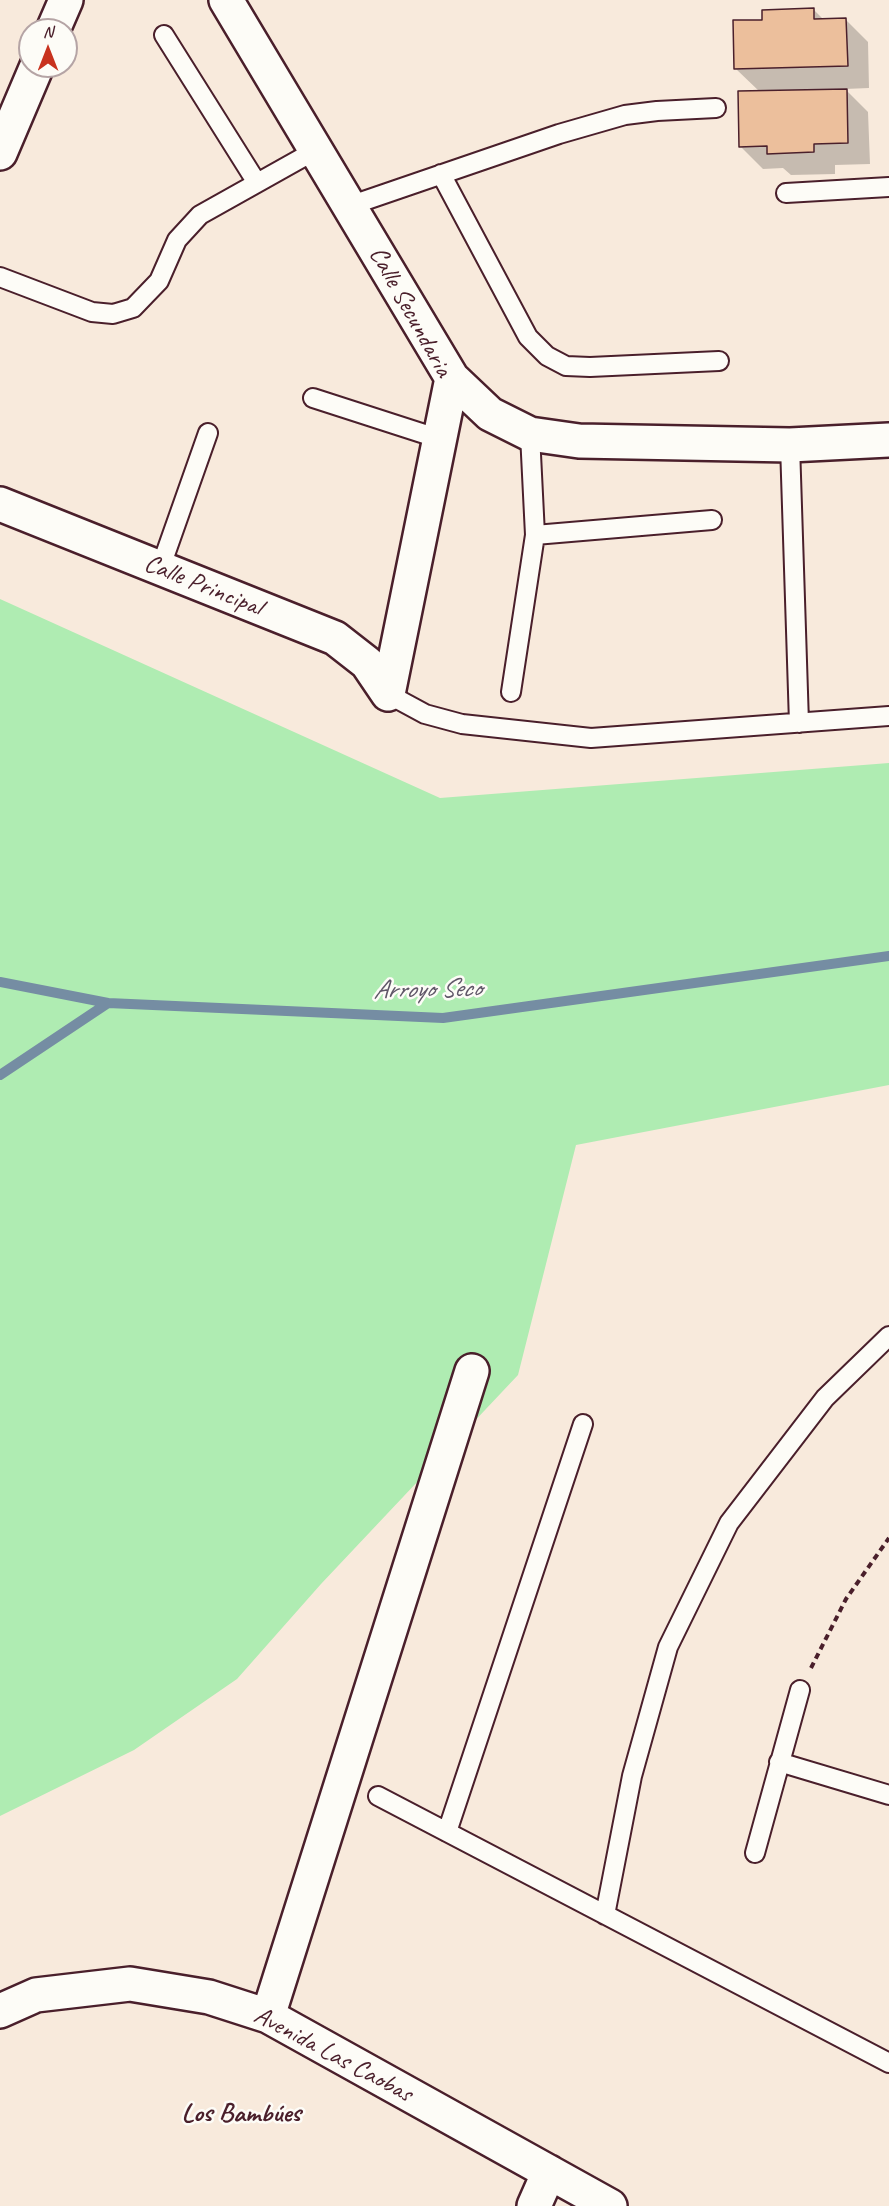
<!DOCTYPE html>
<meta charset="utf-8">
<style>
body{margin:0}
#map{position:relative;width:889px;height:2206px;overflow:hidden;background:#f8eadc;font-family:Caveat,sans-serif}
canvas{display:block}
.north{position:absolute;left:18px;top:18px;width:60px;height:60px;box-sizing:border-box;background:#fdfcf7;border:2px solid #b5a4a5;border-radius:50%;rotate:0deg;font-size:16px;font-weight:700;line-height:24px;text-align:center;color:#4a1f2b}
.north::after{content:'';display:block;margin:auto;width:21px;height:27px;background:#c8321e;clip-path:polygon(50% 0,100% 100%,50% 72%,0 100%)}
</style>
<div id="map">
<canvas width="889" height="2206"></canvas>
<div class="north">N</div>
</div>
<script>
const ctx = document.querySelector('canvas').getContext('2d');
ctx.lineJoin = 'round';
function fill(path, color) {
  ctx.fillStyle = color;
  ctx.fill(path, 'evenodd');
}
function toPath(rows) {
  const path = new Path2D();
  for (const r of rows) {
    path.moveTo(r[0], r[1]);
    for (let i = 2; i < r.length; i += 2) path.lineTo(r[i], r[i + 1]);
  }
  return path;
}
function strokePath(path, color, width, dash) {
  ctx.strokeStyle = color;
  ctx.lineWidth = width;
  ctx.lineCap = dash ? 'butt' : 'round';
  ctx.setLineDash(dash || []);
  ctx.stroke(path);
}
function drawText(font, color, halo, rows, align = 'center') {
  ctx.font = font + ' Caveat,sans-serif';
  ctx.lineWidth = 5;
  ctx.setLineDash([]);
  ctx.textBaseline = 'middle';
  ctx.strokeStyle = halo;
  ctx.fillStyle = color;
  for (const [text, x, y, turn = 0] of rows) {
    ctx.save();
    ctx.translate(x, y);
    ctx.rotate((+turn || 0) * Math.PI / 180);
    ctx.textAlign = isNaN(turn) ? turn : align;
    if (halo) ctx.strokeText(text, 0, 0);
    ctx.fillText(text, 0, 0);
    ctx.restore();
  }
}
fill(toPath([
 [0,599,440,798,889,763,889,1085,576,1145,518,1375,321,1584,237,1679,134,1750,0,1816]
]), '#afecb2');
fill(toPath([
 [813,9,824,20,846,20,868,42,869,88,845,89,868,112,870,164,835,165,835,174,791,175,783,168,763,169,741,147,760,92,736,69,764,21]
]), '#0003');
strokePath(toPath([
 [0,982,108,1003,443,1018,889,956],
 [0,1075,108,1003]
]), '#758da3', 10);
const building = toPath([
 [814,8,814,19,846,18,848,66,734,69,733,20,762,20,762,10,814,8],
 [847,89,848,143,814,144,814,152,767,154,767,146,739,147,738,91,847,89]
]);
fill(building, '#ecbf9c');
strokePath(building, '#4a1f2b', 1.5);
const lane = toPath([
 [164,35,257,183],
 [441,174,528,337,547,356,566,366,590,367,719,361],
 [786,193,889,187],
 [349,206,559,134,625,115,657,111,716,108],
 [0,277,92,312,113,314,133,308,159,281,177,240,200,215,316,150],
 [313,398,440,439],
 [790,445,799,723],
 [535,535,712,520],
 [160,569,208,433],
 [511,692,535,535,530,434],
 [388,694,425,714,462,724,591,738,889,716],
 [779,1762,889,1795],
 [378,1796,889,2063],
 [447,1832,583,1424],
 [755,1853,800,1690],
 [605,1915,632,1776,668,1647,729,1523,825,1398,889,1336]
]);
const street = toPath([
 [226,0,452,378,388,694],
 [53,30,66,0],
 [0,153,37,66],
 [452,378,490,414,530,434,579,441,790,445,889,440],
 [0,504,335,638,367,663,388,694],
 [0,2011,36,1995,130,1984,209,1997,268,2016,610,2206],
 [268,2016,472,1371],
 [534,2206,549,2172]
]);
strokePath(lane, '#4a1f2b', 22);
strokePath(street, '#4a1f2b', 38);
strokePath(toPath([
 [811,1668,846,1599,889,1538]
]), '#4a1f2b', 4, [6, 4.5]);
strokePath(lane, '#fdfcf7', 18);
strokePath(street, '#fdfcf7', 33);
drawText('26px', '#4a1f2b', '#fdfcf7', [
 ["Calle Secundaria",410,312,61],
 ["Calle Principal",203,586,22],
 ["Avenida Las Caobas",333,2055,28]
]);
drawText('italic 27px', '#5f5667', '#fdfcf7', [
 ["Arroyo Seco",427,990,-1]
]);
drawText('bold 27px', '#4a1f2b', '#fdfcf7', [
 ["Los Bambúes",241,2114]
]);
</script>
